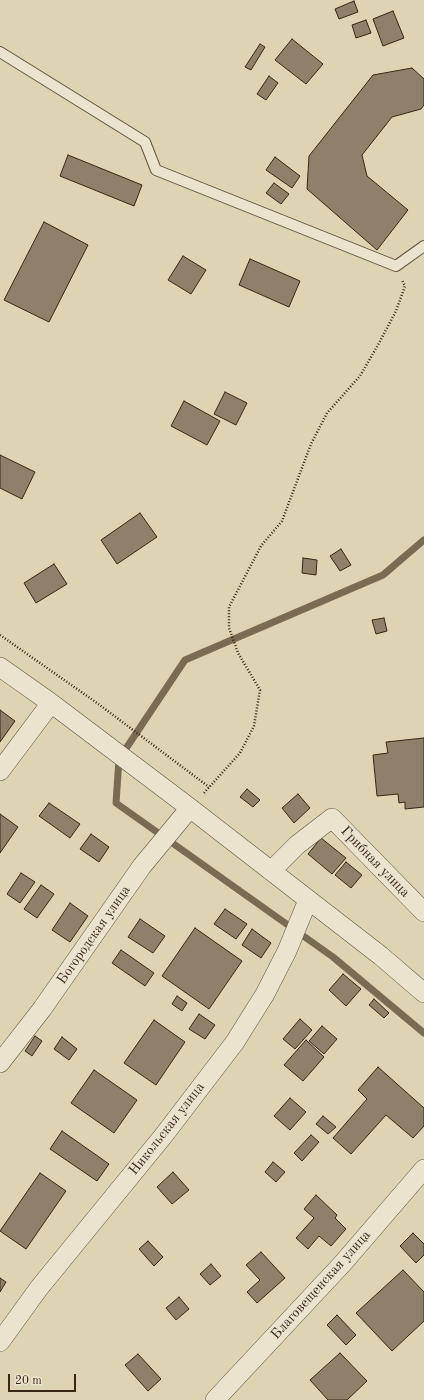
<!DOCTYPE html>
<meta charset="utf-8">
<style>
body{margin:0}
#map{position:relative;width:424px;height:1400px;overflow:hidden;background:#ded4b4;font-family:"Old Standard TT",serif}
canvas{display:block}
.scale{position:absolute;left:8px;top:1374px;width:68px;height:18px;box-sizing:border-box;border:2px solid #382617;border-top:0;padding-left:5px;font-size:12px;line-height:14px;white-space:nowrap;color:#382617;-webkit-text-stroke:3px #eae3ce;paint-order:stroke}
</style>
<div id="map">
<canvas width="424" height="1400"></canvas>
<div class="scale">20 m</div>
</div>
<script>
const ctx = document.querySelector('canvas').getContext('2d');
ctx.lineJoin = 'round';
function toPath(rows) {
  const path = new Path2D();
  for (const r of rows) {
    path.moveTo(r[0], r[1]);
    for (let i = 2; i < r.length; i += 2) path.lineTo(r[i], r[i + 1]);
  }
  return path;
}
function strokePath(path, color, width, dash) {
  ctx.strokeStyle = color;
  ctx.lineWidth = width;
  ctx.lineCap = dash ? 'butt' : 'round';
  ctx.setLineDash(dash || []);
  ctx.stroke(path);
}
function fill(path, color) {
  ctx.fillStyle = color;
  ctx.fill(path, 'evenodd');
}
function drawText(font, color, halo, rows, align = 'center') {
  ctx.font = font + ' "Old Standard TT",serif';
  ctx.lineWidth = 4;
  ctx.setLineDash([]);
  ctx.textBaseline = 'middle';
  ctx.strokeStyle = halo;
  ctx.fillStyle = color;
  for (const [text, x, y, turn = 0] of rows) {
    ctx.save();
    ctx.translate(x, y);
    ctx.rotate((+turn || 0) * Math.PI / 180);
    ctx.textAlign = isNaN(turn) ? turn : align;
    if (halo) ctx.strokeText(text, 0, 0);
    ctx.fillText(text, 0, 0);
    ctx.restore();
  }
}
strokePath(toPath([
 [424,540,383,575,185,660,119,759,116,803,333,957,424,1033]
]), '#7a6b55', 7);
const building = toPath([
 [354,1,358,12,339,19,335,9,354,1],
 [393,11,404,38,383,46,373,19,393,11],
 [366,20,371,33,356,38,352,25,366,20],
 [292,39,323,64,306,84,275,60,292,39],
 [260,44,265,47,251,70,245,67,260,44],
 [412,68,424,79,424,105,421,109,392,117,362,155,367,176,408,210,377,250,307,189,309,156,373,75,412,68],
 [269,76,278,83,266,100,257,94,269,76],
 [68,155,142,185,134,206,60,176,68,155],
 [275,157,300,176,292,188,266,170,275,157],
 [274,183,289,194,281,204,266,193,274,183],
 [44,222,88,245,49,322,4,300,44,222],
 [183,256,206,270,191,294,168,280,183,256],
 [250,259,300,281,289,307,239,285,250,259],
 [225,392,247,403,236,425,214,414,225,392],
 [184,401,220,421,207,445,171,426,184,401],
 [0,455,35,472,22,499,0,488,0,455],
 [140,513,157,537,117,564,101,540,140,513],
 [341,549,351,565,340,571,330,556,341,549],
 [303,558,317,560,316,575,302,573,303,558],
 [54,564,67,584,36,603,24,583,54,564],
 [384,618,387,631,376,634,372,620,384,618],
 [0,710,15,721,0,742,0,710],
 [424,738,424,807,405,809,405,802,399,803,398,794,377,796,373,755,388,753,386,742,424,738],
 [247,789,260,800,253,807,240,797,247,789],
 [298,794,310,808,294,823,282,808,298,794],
 [49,803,80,824,70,838,39,816,49,803],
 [0,814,18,827,0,853,0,814],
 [91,834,109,847,99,862,80,849,91,834],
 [321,838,346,858,332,874,308,854,321,838],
 [346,862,362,875,351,888,335,875,346,862],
 [21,873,35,882,20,903,7,894,21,873],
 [41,885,54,894,37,918,24,909,41,885],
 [70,903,88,916,70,942,52,930,70,903],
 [225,909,247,924,236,939,214,924,225,909],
 [140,919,165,936,153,953,128,937,140,919],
 [195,928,242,961,209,1009,162,976,195,928],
 [252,929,271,943,261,958,242,945,252,929],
 [121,950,154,973,145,986,112,963,121,950],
 [343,974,361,989,346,1006,329,990,343,974],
 [177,996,187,1003,182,1011,172,1004,177,996],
 [374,999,389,1013,384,1018,369,1005,374,999],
 [199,1014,215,1025,205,1039,189,1029,199,1014],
 [300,1019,312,1030,295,1049,283,1039,300,1019],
 [154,1020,185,1042,156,1085,124,1063,154,1020],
 [322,1026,337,1039,324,1054,309,1041,322,1026],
 [35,1036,42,1041,32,1056,25,1051,35,1036],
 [62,1037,77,1049,69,1060,54,1049,62,1037],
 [306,1040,324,1057,303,1081,284,1065,306,1040],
 [378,1067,424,1108,424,1126,413,1138,386,1115,351,1154,333,1138,367,1099,358,1090,378,1067],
 [94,1070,137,1100,114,1133,71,1103,94,1070],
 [290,1098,306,1112,290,1130,274,1116,290,1098],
 [323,1116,336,1127,328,1134,316,1124,323,1116],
 [62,1131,109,1164,97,1181,50,1149,62,1131],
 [311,1135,319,1142,302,1161,294,1153,311,1135],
 [273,1162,285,1172,276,1182,265,1172,273,1162],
 [173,1172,189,1190,172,1204,157,1187,173,1172],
 [40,1173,66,1191,26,1249,0,1231,40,1173],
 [316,1195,337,1215,335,1218,346,1229,331,1246,319,1236,308,1249,296,1238,314,1218,304,1209,316,1195],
 [413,1233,424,1244,424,1255,416,1263,400,1246,413,1233],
 [148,1241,163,1257,154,1266,139,1249,148,1241],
 [261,1252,285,1278,257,1303,247,1292,260,1280,246,1265,261,1252],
 [211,1264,221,1276,210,1285,200,1274,211,1264],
 [403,1270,424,1292,424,1321,392,1351,356,1313,403,1270],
 [0,1278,6,1282,0,1292,0,1278],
 [179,1297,189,1309,176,1320,166,1308,179,1297],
 [337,1315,356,1335,346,1345,327,1325,337,1315],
 [340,1353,367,1381,347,1400,328,1400,310,1380,340,1353],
 [138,1354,161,1379,148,1391,125,1365,138,1354]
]);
fill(building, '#8e8069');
strokePath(building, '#382617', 1);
const lane = toPath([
 [0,52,145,142,156,170,396,266,424,246]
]);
const street = toPath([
 [0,667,51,703,190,808,381,956,424,993],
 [0,771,51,703],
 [271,871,297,845,332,818,424,912],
 [0,1063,42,1009,142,866,190,808],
 [0,1342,39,1288,164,1135,235,1042,265,994,287,951,308,900],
 [215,1400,343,1263,424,1169]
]);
strokePath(lane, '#62523e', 12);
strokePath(street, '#62523e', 20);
strokePath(toPath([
 [0,635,97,703,209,787],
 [204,793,240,753,254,726,260,690,238,653,229,628,229,607,261,546,282,521,311,444,327,413,360,376,378,345,396,311,405,286,402,280]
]), '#382617', 2.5, [1, 2]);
strokePath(lane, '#eae3ce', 10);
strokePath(street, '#eae3ce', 19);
drawText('14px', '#382617', '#eae3ce', [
 ["Грибная улица",375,862,46],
 ["Богородская улица",94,935,-55],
 ["Никольская улица",167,1129,-52],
 ["Благовещенская улица",321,1285,-48]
]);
</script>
